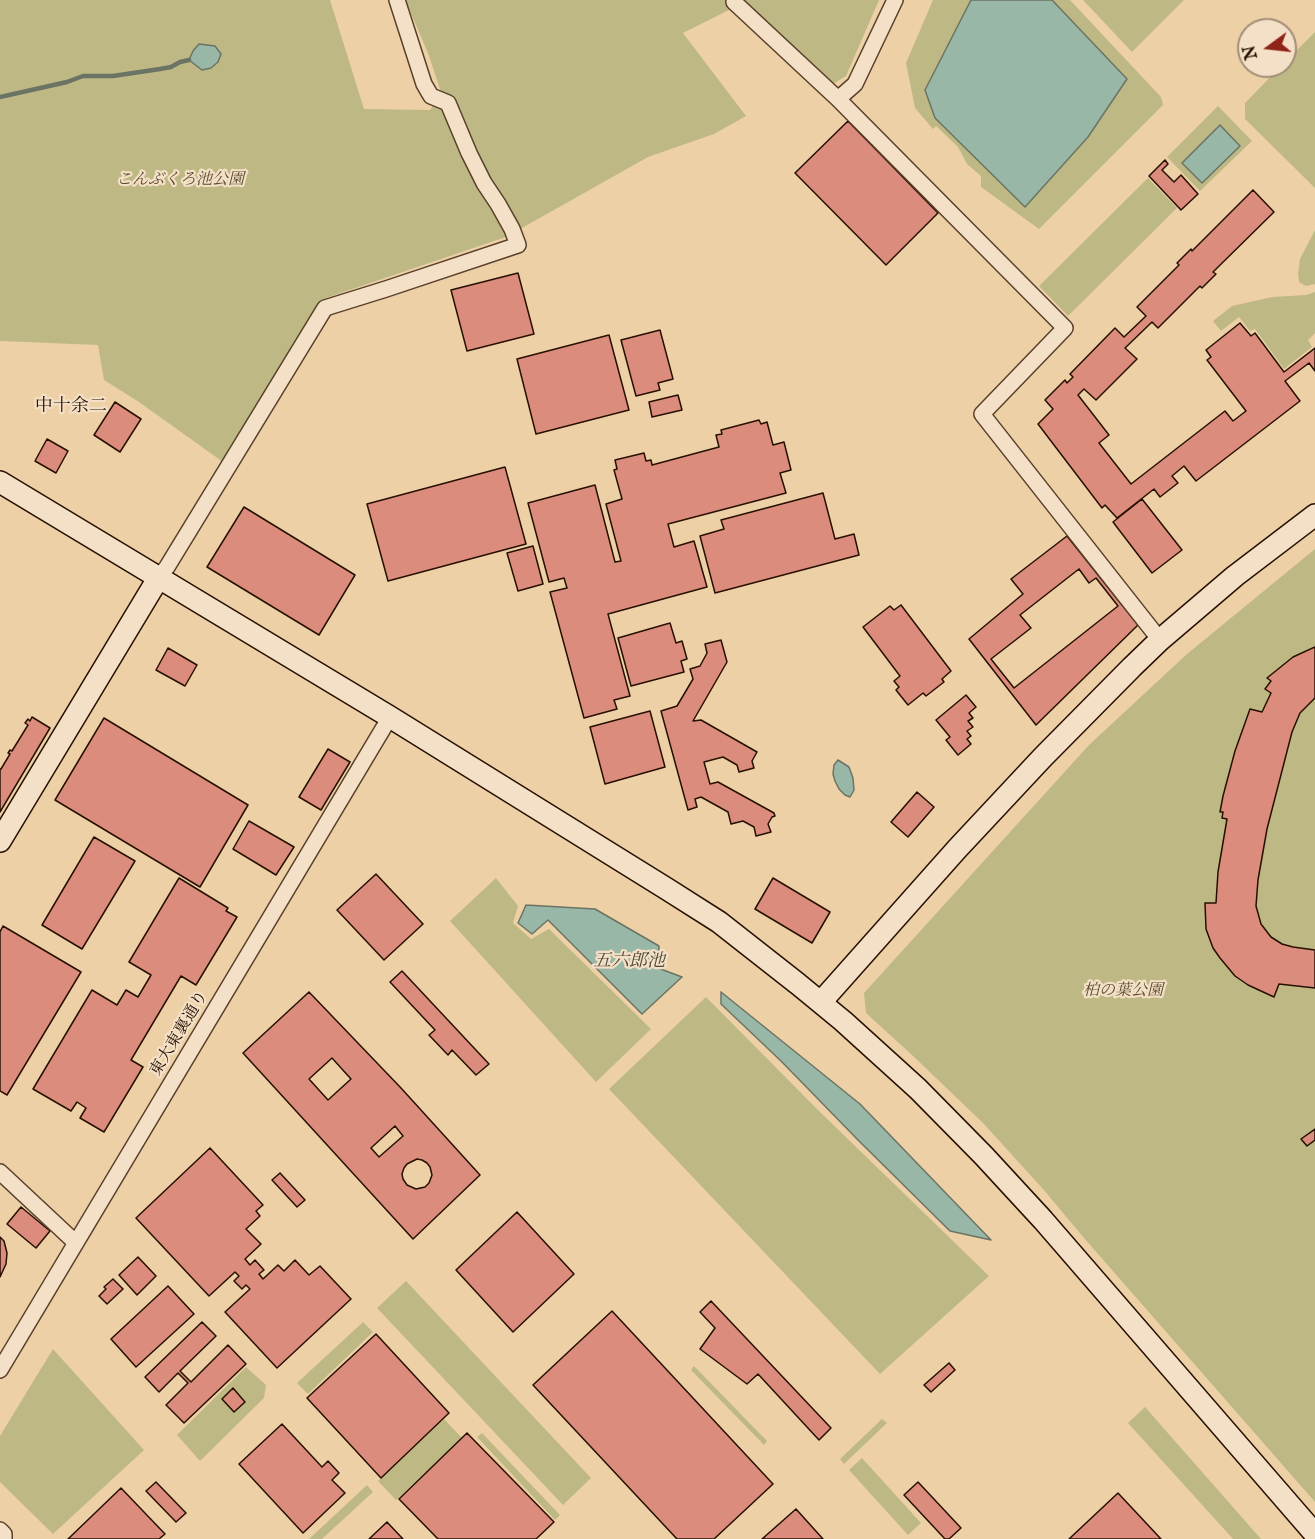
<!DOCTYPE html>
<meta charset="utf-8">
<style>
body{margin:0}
#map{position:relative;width:1315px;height:1539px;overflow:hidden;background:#eed0a7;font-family:"IM FELL English",serif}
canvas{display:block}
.north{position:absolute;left:1237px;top:18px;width:60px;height:60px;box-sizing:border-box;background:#f4e0c6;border:2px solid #a28d77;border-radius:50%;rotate:255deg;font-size:16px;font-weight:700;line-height:24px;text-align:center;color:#261000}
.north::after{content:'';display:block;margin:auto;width:21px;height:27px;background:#8f2418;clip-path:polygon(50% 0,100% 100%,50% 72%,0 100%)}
</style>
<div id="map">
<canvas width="1315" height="1539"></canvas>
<div class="north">N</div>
</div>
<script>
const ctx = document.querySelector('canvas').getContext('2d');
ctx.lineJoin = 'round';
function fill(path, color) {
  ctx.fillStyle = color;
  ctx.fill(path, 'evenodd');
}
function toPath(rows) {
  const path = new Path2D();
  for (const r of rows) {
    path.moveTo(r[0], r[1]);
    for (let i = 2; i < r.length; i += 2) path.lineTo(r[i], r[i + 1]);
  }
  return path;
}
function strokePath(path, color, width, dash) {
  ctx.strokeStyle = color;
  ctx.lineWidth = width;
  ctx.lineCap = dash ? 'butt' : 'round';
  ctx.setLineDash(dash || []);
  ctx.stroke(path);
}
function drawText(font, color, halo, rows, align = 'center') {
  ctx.font = font + ' "IM FELL English","Noto Serif JP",serif';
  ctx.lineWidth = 4.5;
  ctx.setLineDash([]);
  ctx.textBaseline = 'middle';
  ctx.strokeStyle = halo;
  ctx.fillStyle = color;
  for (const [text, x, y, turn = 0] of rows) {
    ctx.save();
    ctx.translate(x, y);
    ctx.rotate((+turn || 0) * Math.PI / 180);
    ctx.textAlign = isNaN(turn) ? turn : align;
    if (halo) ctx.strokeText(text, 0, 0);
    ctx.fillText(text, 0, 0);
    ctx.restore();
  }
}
fill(toPath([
 [0,0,330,0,364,109,430,110,441,92,428,53,407,4,407,0,879,0,846,76,833,84,745,2,683,33,746,116,714,134,648,157,506,237,323,299,258,407,254,408,223,462,139,402,104,380,98,345,0,341],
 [933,0,971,0,925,91,1025,207,1088,137,1127,79,1052,0,1070,0,1161,97,1163,105,1039,229,981,187,981,176,967,164,958,147,936,126,933,129,915,108,906,63],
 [1083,0,1184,0,1132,52],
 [1315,32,1315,188,1245,119,1245,103,1281,66,1285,66,1285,62],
 [1218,106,1252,141,1200,191,1167,157],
 [1148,178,1177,208,1068,316,1039,286],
 [1315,230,1315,284,1306,286,1299,282,1298,274,1300,259],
 [1315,292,1315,333,1308,340,1312,347,1284,369,1255,329,1250,331,1239,317,1221,331,1213,321,1232,306,1272,297,1306,295],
 [1315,549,1315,1502,1084,1238,1043,1189,983,1123,912,1055,866,1013,864,993,1089,745,1187,654],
 [496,878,518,906,513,923,531,939,549,929,651,1029,596,1082,450,921],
 [706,997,818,1110,989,1276,880,1374,609,1089],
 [406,1281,591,1478,563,1505,377,1308],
 [363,1322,373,1332,308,1394,297,1383],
 [53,1349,144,1450,53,1534,0,1482,0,1436],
 [694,1366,767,1441,764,1445,691,1370],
 [246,1367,266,1385,264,1398,200,1461,177,1435],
 [1145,1407,1261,1539,1233,1539,1128,1423],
 [444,1419,462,1438,396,1500,378,1481],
 [882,1419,887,1423,844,1464,840,1459],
 [482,1433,560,1515,555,1520,477,1437],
 [862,1458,921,1523,908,1535,849,1470],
 [367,1485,373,1492,322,1539,309,1539]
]), '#beb984');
const water = toPath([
 [971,0,1052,0,1127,79,1088,137,1025,207,935,118,925,90,971,0],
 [199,44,215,46,221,54,218,62,211,68,202,70,189,60,193,51,199,44],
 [1220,125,1240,146,1202,183,1182,163,1220,125],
 [838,760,849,767,853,778,854,790,850,797,845,795,839,789,835,781,833,774,834,765,838,760],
 [526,905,595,909,659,946,658,968,682,977,642,1014,548,920,532,934,518,923,526,905],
 [721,992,860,1104,991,1240,950,1231,859,1141,781,1061,721,1004,721,992]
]);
fill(water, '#99b7a6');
strokePath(water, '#6b7464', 1.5);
strokePath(toPath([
 [0,97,67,82,83,76,113,76,160,69,171,67,180,62,189,60]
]), '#6b7464', 4.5);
const building = toPath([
 [848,121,938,213,886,265,795,173,848,121],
 [1165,160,1168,164,1162,170,1174,182,1181,175,1198,194,1181,210,1149,176,1165,160],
 [1253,190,1274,212,1213,272,1216,274,1202,288,1200,286,1158,328,1152,322,1125,348,1137,359,1096,400,1084,389,1078,395,1109,435,1099,443,1131,484,1225,411,1233,421,1246,411,1207,360,1211,357,1206,350,1240,323,1251,336,1255,333,1284,372,1315,348,1315,371,1309,363,1285,381,1300,401,1196,481,1184,466,1172,476,1178,483,1160,497,1154,489,1117,518,1105,505,1102,508,1038,424,1053,409,1045,400,1065,380,1067,383,1073,377,1070,374,1115,328,1124,337,1146,316,1137,307,1179,265,1177,263,1191,249,1192,251,1253,190],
 [518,273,534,334,467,351,451,290,518,273],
 [660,330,673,379,658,383,660,390,636,396,621,340,660,330],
 [609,335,629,410,536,434,517,359,609,335],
 [678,395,682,410,652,417,649,402,678,395],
 [115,402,141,419,120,452,94,435,115,402],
 [759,420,761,424,767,422,773,445,784,442,791,470,780,473,786,493,668,524,674,547,694,541,707,587,608,614,630,696,614,700,617,709,584,718,550,592,567,588,564,578,549,582,528,503,595,485,615,562,621,561,606,504,622,499,614,470,617,469,615,460,644,453,646,461,651,460,652,465,719,447,716,435,722,434,721,430,759,420],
 [47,439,68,451,56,473,35,461,47,439],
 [505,467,526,544,388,581,367,504,505,467],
 [823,493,835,539,854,534,859,555,715,593,700,536,724,529,721,520,823,493],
 [1142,499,1182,550,1152,573,1113,522,1142,499],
 [244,507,355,575,319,635,207,567,244,507],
 [1067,536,1138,625,1036,725,969,639,1023,594,1011,579,1067,536],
 [533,546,543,584,518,591,507,553,533,546],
 [1079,569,1089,583,1096,578,1118,606,1014,688,991,659,1031,628,1020,615,1079,569],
 [901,605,951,671,942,679,944,682,926,696,923,693,908,705,896,690,899,687,894,681,900,676,863,627,890,606,894,610,901,605],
 [670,623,676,643,682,641,687,659,681,661,684,672,631,686,618,638,670,623],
 [721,640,727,662,693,721,701,720,757,752,752,761,754,768,739,772,737,765,723,757,704,762,710,784,718,782,774,813,775,816,772,817,768,824,771,832,756,836,754,827,743,821,731,824,728,812,701,797,695,799,697,807,688,810,661,711,677,706,693,679,690,669,700,666,707,653,705,644,721,640],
 [1315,647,1315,698,1300,713,1292,732,1267,829,1258,880,1256,906,1261,924,1271,937,1282,944,1293,947,1315,950,1315,988,1279,984,1274,997,1248,985,1235,976,1220,958,1213,948,1206,929,1205,903,1216,903,1218,872,1227,819,1222,818,1223,812,1220,812,1223,796,1235,751,1250,709,1262,712,1271,693,1265,689,1271,681,1267,678,1293,657,1315,647],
 [168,648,197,665,185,686,156,670,168,648],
 [966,695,976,707,969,713,973,718,968,721,973,727,967,731,971,736,967,739,971,744,958,755,946,740,950,737,936,720,966,695],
 [650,711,665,767,605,784,590,727,650,711],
 [32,717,50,728,0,812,0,769,1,769,10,754,8,753,10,750,12,751,28,725,25,723,28,719,30,721,32,717],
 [104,718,248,805,200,887,55,800,104,718],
 [328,749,350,762,321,810,299,797,328,749],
 [917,792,934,807,908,837,891,822,917,792],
 [249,821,294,847,276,875,233,849,249,821],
 [94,837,135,861,82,949,42,925,94,837],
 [376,874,423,924,384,960,337,910,376,874],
 [179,878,228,908,226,911,237,917,196,985,181,976,131,1060,143,1067,104,1132,80,1118,86,1108,77,1102,71,1111,33,1089,92,990,117,1005,126,990,138,997,151,975,129,962,179,878],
 [773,878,830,912,812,943,755,909,773,878],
 [3,926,81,972,7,1095,0,1091,0,932,3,926],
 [402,971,489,1064,476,1075,452,1050,448,1055,429,1035,435,1030,390,982,402,971],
 [309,992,401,1088,480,1175,413,1239,243,1053,309,992],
 [332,1058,351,1079,328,1100,309,1079,332,1058],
 [395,1126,403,1136,379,1157,371,1148,395,1126],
 [417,1159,422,1160,427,1163,430,1167,432,1175,429,1183,425,1187,416,1189,407,1185,403,1179,402,1174,404,1168,407,1164,417,1159],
 [1315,1129,1315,1140,1307,1146,1301,1139,1315,1129],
 [210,1148,263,1205,256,1211,260,1216,246,1229,261,1244,245,1259,250,1265,255,1260,264,1270,259,1274,263,1279,278,1265,284,1271,295,1260,309,1275,320,1266,351,1299,277,1368,225,1312,250,1289,246,1285,242,1289,234,1281,239,1276,235,1272,209,1296,136,1218,210,1148],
 [280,1173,305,1200,297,1207,272,1180,280,1173],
 [21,1207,50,1231,36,1248,7,1224,21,1207],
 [517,1212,574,1274,513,1332,456,1270,517,1212],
 [0,1237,4,1241,7,1253,6,1264,0,1277,0,1237],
 [138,1257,156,1276,137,1295,119,1275,138,1257],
 [113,1279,123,1289,107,1304,99,1296,106,1289,104,1287,113,1279],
 [168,1286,194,1314,136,1367,111,1339,168,1286],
 [711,1301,831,1428,819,1440,758,1374,747,1384,700,1349,715,1328,700,1312,711,1301],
 [612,1311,773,1484,714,1539,677,1539,533,1385,612,1311],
 [202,1322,216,1336,180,1371,191,1382,228,1345,246,1364,184,1423,166,1405,188,1383,178,1373,159,1392,145,1377,202,1322],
 [376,1334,449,1413,381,1478,307,1398,376,1334],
 [949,1363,955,1370,931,1392,924,1385,949,1363],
 [233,1388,245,1402,234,1412,222,1399,233,1388],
 [282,1424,322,1467,328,1461,339,1473,332,1480,345,1493,303,1533,239,1464,282,1424],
 [467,1433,554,1522,536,1539,438,1539,399,1499,467,1433],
 [156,1482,186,1513,176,1522,146,1491,156,1482],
 [918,1482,961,1528,949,1539,945,1539,904,1495,918,1482],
 [121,1488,165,1534,159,1539,68,1539,121,1488],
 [1118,1493,1161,1539,1069,1539,1118,1493],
 [796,1509,823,1539,762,1539,796,1509],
 [387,1522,403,1539,369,1539,387,1522]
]);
fill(building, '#dc8c7d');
strokePath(building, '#261000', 1.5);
const street = toPath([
 [734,2,838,99,1065,328,982,414,1160,640],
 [838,99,855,84,895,0],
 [159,577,167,567,325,308,386,289,518,245,512,229,498,204,484,183,469,153,448,103,431,96,424,84,397,0],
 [0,1172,76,1243],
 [0,1370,390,717],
 [0,1530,4,1534,4,1539]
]);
const secondary = toPath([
 [0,482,390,717,667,889,719,922,798,984,843,1021,918,1089,984,1156,1043,1220,1315,1534],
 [0,841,159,577],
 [821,1002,957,849,1043,757,1132,667,1160,640,1235,576,1315,515]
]);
strokePath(street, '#58402a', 18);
strokePath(secondary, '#261000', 24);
strokePath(street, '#f4e0c6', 15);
strokePath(secondary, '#f4e0c6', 21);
drawText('italic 16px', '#5b4b2e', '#f4e0c6', [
 ["こんぶくろ池公園",180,181],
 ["柏の葉公園",1123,992]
]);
drawText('16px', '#261000', '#f4e0c6', [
 ["東大東裏通り",180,1034,-59]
]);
drawText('18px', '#261000', '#f4e0c6', [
 ["中十余二",71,407]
]);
drawText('italic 18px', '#4e4a3a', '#f4e0c6', [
 ["五六郎池",629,962]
]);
</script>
